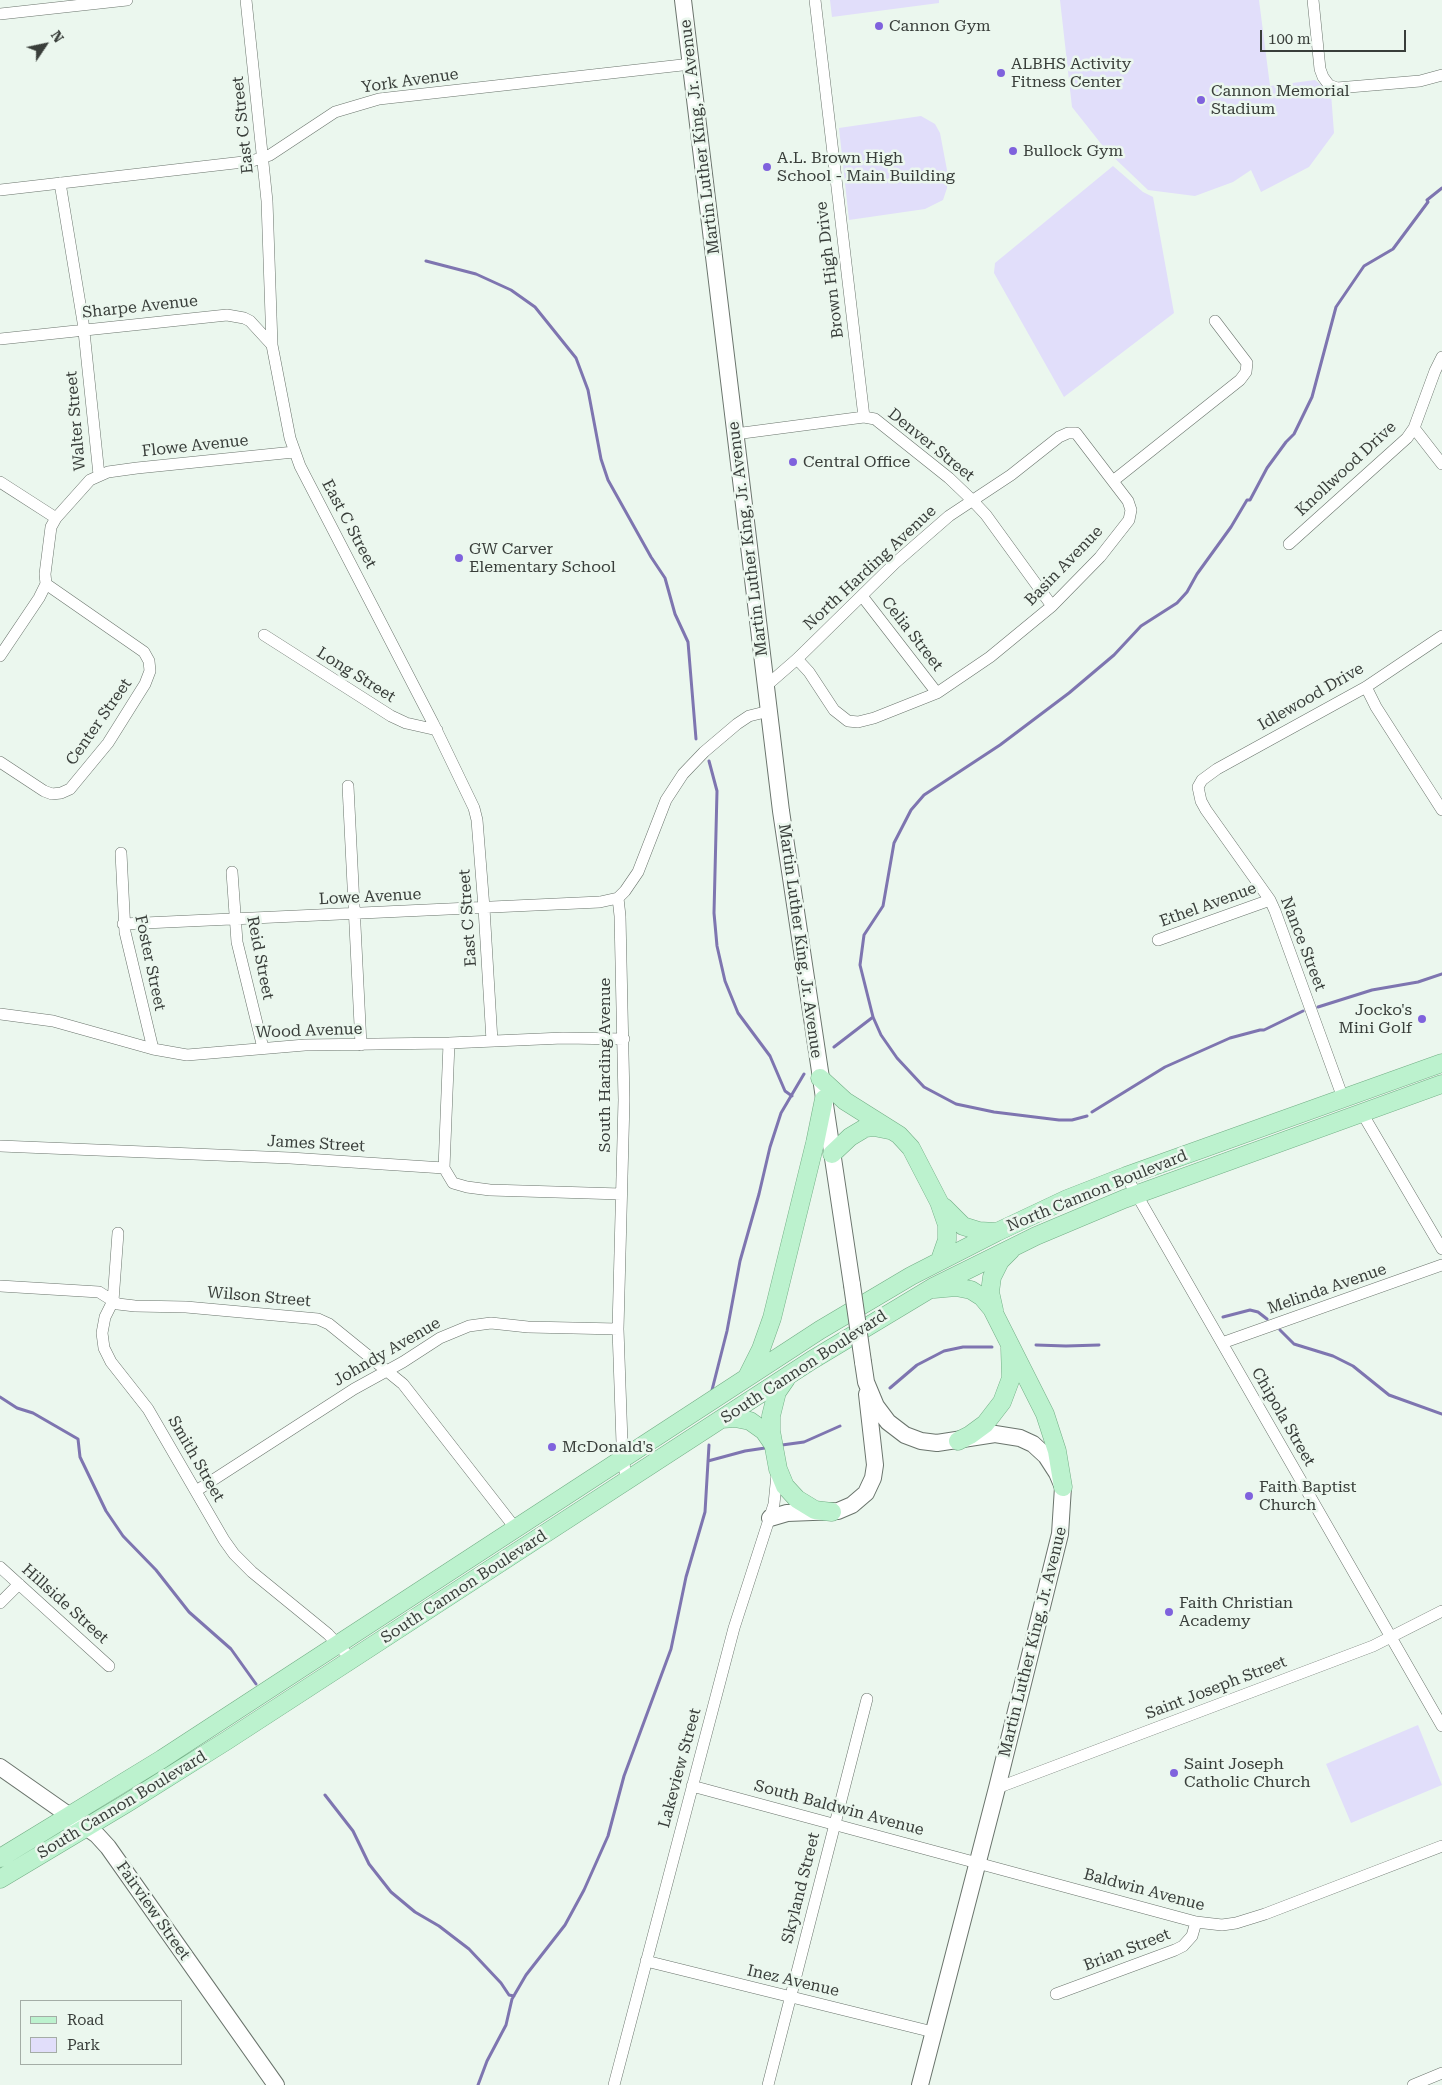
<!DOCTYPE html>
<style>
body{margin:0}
#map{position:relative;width:1442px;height:2085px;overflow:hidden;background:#ebf7ee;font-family:"Roboto Serif",serif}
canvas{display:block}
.legend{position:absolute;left:20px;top:2000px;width:162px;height:65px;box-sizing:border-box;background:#ebf7ee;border:1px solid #a4ada6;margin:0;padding:6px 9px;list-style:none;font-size:15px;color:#393e3a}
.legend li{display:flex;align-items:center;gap:10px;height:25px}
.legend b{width:25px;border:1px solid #a4ada6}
.north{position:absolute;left:20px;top:20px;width:50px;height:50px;-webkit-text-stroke:4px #ebf7ee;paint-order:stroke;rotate:56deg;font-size:14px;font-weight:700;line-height:20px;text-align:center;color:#393e3a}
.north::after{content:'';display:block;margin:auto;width:18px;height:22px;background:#393e3a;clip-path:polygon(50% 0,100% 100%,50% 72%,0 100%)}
.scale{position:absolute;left:1260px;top:30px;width:146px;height:22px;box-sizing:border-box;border:2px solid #393e3a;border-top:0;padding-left:6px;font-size:15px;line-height:18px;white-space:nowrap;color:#393e3a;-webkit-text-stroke:4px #ebf7ee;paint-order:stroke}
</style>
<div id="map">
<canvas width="1442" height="2085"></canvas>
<ul class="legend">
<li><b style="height:6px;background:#bcf2ce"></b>Road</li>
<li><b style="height:14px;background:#e1defa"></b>Park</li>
</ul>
<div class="north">N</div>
<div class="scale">100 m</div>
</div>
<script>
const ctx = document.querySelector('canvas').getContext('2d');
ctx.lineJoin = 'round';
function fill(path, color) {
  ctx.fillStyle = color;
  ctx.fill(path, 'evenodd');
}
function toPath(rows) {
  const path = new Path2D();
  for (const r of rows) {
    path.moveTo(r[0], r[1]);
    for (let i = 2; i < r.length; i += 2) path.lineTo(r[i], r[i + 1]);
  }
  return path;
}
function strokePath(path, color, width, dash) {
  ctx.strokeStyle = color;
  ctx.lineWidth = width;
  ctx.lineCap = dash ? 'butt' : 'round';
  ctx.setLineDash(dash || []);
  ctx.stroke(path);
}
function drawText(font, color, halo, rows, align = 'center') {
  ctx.font = font + ' "Roboto Serif",serif';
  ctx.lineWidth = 5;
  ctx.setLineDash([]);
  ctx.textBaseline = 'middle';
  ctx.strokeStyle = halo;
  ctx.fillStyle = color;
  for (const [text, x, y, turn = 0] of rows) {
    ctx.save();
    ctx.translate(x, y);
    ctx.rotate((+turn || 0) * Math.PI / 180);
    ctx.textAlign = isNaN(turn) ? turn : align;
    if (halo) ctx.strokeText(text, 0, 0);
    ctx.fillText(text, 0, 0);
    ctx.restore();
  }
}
fill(toPath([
 [830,0,939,0,939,3,832,17],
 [1060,0,1259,0,1270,86,1315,80,1331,93,1334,133,1309,167,1261,192,1251,170,1233,182,1195,196,1148,190,1106,150,1072,107],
 [921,116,935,124,940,133,947,170,947,188,943,200,925,209,849,220,839,128],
 [1113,166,1143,192,1153,197,1174,313,1064,397,994,273,995,263],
 [1418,1725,1442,1785,1351,1823,1326,1764]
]), '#e1defa');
strokePath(toPath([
 [426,261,476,274,511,290,535,307,576,358,588,390,601,459,608,480,651,557,665,578,675,614,688,642,696,739],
 [709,761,717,791,714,913,717,946,725,981,738,1013,770,1056,785,1091,792,1096],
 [1318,1007,1372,990,1418,982,1442,974],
 [834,1047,873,1017],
 [1092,1112,1165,1067,1230,1038,1260,1030,1264,1030,1303,1011],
 [1087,1116,1072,1120,1059,1120,994,1112,956,1104,924,1087,897,1058,881,1035,873,1017,860,965,864,935,883,906,894,843,911,810,924,795,1000,745,1069,693,1114,655,1141,626,1177,603,1187,592,1197,574,1231,527,1247,500,1250,500,1267,468,1286,442,1294,434,1312,397,1336,307,1364,266,1393,249,1428,202,1427,200,1442,188],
 [1223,1317,1250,1310,1258,1312,1267,1319],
 [1280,1330,1294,1344,1333,1356,1353,1366,1389,1395,1442,1414],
 [1036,1345,1066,1346,1099,1345],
 [890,1388,917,1365,944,1351,963,1347,992,1347],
 [712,1390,727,1331,740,1261,759,1194,770,1147,781,1113,804,1074],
 [0,1397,17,1408,33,1413,78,1439,80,1457,106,1511,123,1536,156,1570,189,1612,231,1649,256,1684],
 [782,1445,804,1442,840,1426],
 [708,1461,745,1451,765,1448],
 [325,1795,353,1831,369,1864,391,1892,415,1912,439,1926,469,1949,501,1983,509,1995,514,1996],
 [478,2085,487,2061,506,2025,512,1999,526,1975,565,1925,584,1890,608,1836,624,1776,671,1649,686,1577,705,1512,709,1445]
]), '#7e75b0', 3);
const street = toPath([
 [246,0,267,201,272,345,290,438,300,466,433,723,474,808,477,820,484,908,492,1041],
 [815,0,864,417],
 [1313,0,1320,69,1323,77,1329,85,1337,88,1420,81,1442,75],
 [0,14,127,0],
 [60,183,83,322,99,475],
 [0,190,252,161,270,155,335,112,379,99,691,64],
 [0,339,227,315,244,318,250,321,272,345],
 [1414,428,1442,464],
 [735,434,864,417,875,419,949,478,972,500,986,515,1052,606],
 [1113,481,1240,380,1246,372,1247,363,1215,321],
 [0,482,56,518],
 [1289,544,1407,438,1414,428,1435,371,1442,357],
 [862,596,937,693],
 [264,635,391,716,406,723,437,730],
 [0,656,39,598,46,584,45,574,51,527,56,518,90,480,108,472,137,468,294,452],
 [766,686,797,659,895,563,949,516,1011,475,1059,437,1068,433,1076,433,1128,501,1131,510,1129,520,1100,557,1052,606,990,657,937,693,874,718,858,722,848,721,834,710,809,672,797,659],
 [1366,687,1376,707,1442,810],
 [0,762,44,791,52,794,61,793,70,789,108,743,145,684,150,671,149,661,144,652,46,584],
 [348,786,361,1045],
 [121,853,125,932,153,1049],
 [232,872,237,942,263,1048],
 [123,924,600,902,618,898],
 [1158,940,1270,900],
 [0,1014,53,1021,153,1049,187,1055,305,1045,449,1043,563,1038,624,1039],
 [449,1043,444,1168,453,1183,467,1187,490,1190,621,1194],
 [1343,1098,1275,911,1270,900,1206,810,1201,801,1198,787,1202,780,1217,769,1366,687,1442,636],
 [1362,1113,1442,1249],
 [0,1146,290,1158,444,1168],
 [1126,1176,1442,1726],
 [118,1233,113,1301,105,1317,102,1333,104,1348,111,1362,148,1409,224,1540,234,1554,252,1572,328,1634,352,1660],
 [0,1286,99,1292,118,1304,135,1306,186,1307,318,1319,329,1324,403,1384,516,1529],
 [1222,1343,1442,1265],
 [626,1482,622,1443,618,1329,624,1100,620,916,618,898,625,891,638,872,666,800,683,774,704,752,737,724,749,716,769,711],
 [196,1491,354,1389,403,1362,440,1338,469,1326,491,1323,528,1327,618,1329],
 [0,1567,109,1666],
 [0,1603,19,1584],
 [692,1786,1196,1922,1222,1925,1236,1923,1265,1914,1442,1846],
 [997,1788,1373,1646,1442,1611],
 [646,1961,933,2032],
 [1056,1994,1175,1950,1183,1946,1192,1936,1196,1922],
 [614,2085,734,1628,774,1504,777,1474],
 [768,2085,867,1699],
 [1413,2085,1442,2073]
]);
const secondary = toPath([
 [683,0,781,811,852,1285],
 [863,1362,866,1382,876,1406,888,1422,905,1435,921,1441,937,1443,995,1434,1020,1438,1033,1444,1046,1456,1057,1473,1063,1487,1060,1534,997,1788,920,2085],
 [770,1518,787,1513,838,1511,852,1505,866,1493,873,1478,875,1465,867,1394],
 [0,1767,97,1835,108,1847,276,2085]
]);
const primary = toPath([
 [820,1078,845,1101,899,1135,911,1148,939,1202,947,1225,947,1240,940,1260],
 [832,1154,850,1137,865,1128,874,1127,889,1130],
 [944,1207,963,1226,979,1231,996,1232],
 [934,1289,956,1287,971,1290,982,1297,992,1309,1045,1414,1057,1451,1063,1487],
 [994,1310,990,1292,992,1277,1000,1261,1011,1250],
 [747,1377,761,1349,772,1318,815,1143,824,1099],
 [786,1379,777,1392,771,1416,771,1431,778,1469,785,1486,797,1499,815,1510,832,1512],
 [722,1419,735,1418,750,1421,764,1431,773,1444],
 [958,1441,970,1435,985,1424,1002,1402,1011,1378,1010,1348],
 [0,1858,162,1759,820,1330,911,1276,997,1232,1067,1199,1126,1176,1442,1063],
 [0,1879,127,1803,226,1741,812,1360,935,1286,1036,1236,1124,1199,1442,1084]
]);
strokePath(street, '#6a746c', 12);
strokePath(secondary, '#6a746c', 18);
strokePath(primary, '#72ae85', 19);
strokePath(street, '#fff', 11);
strokePath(secondary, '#fff', 16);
strokePath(primary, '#bcf2ce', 18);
const secondaryBridge = toPath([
 [852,1285,863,1362]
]);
strokePath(secondaryBridge, '#6a746c', 18, []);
strokePath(secondaryBridge, '#fff', 16);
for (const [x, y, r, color] of [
 [879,26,5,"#7f62dd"],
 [1001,73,5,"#7f62dd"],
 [1201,100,5,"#7f62dd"],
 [1013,151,5,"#7f62dd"],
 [767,167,5,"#7f62dd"],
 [793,462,5,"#7f62dd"],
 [459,558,5,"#7f62dd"],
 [1422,1019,5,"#7f62dd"],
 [552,1447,5,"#7f62dd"],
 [1249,1496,5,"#7f62dd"],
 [1169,1612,5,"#7f62dd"],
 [1174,1773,5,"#7f62dd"]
]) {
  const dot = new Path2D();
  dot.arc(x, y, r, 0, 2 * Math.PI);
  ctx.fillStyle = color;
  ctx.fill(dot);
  strokePath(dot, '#ebf7ee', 2);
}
drawText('16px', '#393e3a', '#ebf7ee', [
 ["Cannon Gym",889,26],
 ["ALBHS Activity",1011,64],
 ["Fitness Center",1011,82],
 ["Cannon Memorial",1211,91],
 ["Stadium",1211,109],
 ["Bullock Gym",1023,151],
 ["A.L. Brown High",777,158],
 ["School - Main Building",777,176],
 ["Central Office",803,462],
 ["GW Carver",469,549],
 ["Elementary School",469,567],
 ["Jocko's",1412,1010,"right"],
 ["Mini Golf",1412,1028,"right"],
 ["McDonald's",562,1447],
 ["Faith Baptist",1259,1487],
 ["Church",1259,1505],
 ["Faith Christian",1179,1603],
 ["Academy",1179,1621],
 ["Saint Joseph",1184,1764],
 ["Catholic Church",1184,1782]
], 'left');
drawText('16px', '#393e3a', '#ebf7ee', [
 ["York Avenue",410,81,-8],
 ["East C Street",243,125,-96],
 ["Martin Luther King, Jr. Avenue",700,137,-97],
 ["Brown High Drive",830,270,-97],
 ["Sharpe Avenue",140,307,-6],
 ["Walter Street",76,421,-95],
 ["Denver Street",931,445,39],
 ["Flowe Avenue",195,446,-6],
 ["Knollwood Drive",1346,469,-43],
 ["East C Street",349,524,62],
 ["Martin Luther King, Jr. Avenue",748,539,-97],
 ["Basin Avenue",1064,566,-46],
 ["North Harding Avenue",870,568,-43],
 ["Celia Street",912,634,52],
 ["Long Street",356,675,32],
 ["Idlewood Drive",1311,697,-30],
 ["Center Street",99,722,-55],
 ["Lowe Avenue",370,897,-3],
 ["Ethel Avenue",1208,905,-20],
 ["East C Street",468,918,-94],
 ["Martin Luther King, Jr. Avenue",800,941,82],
 ["Nance Street",1303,944,69],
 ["Reid Street",260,958,79],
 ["Foster Street",150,963,78],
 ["Wood Avenue",309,1031,-2],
 ["South Harding Avenue",605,1065,-90],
 ["James Street",316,1144,3],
 ["North Cannon Boulevard",1097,1191,-22],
 ["Melinda Avenue",1327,1289,-19],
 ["Wilson Street",259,1297,5],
 ["Johndy Avenue",387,1352,-30],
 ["South Cannon Boulevard",804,1367,-33],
 ["Chipola Street",1283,1417,60],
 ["Smith Street",196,1459,60],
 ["South Cannon Boulevard",464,1587,-33],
 ["Hillside Street",65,1604,42],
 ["Martin Luther King, Jr. Avenue",1033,1642,-76],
 ["Saint Joseph Street",1216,1688,-21],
 ["Lakeview Street",680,1768,-75],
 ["South Cannon Boulevard",122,1805,-31],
 ["South Baldwin Avenue",839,1808,15],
 ["Skyland Street",801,1888,-76],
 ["Baldwin Avenue",1144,1890,15],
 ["Fairview Street",153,1911,55],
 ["Brian Street",1127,1950,-21],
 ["Inez Avenue",793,1981,13]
]);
</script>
